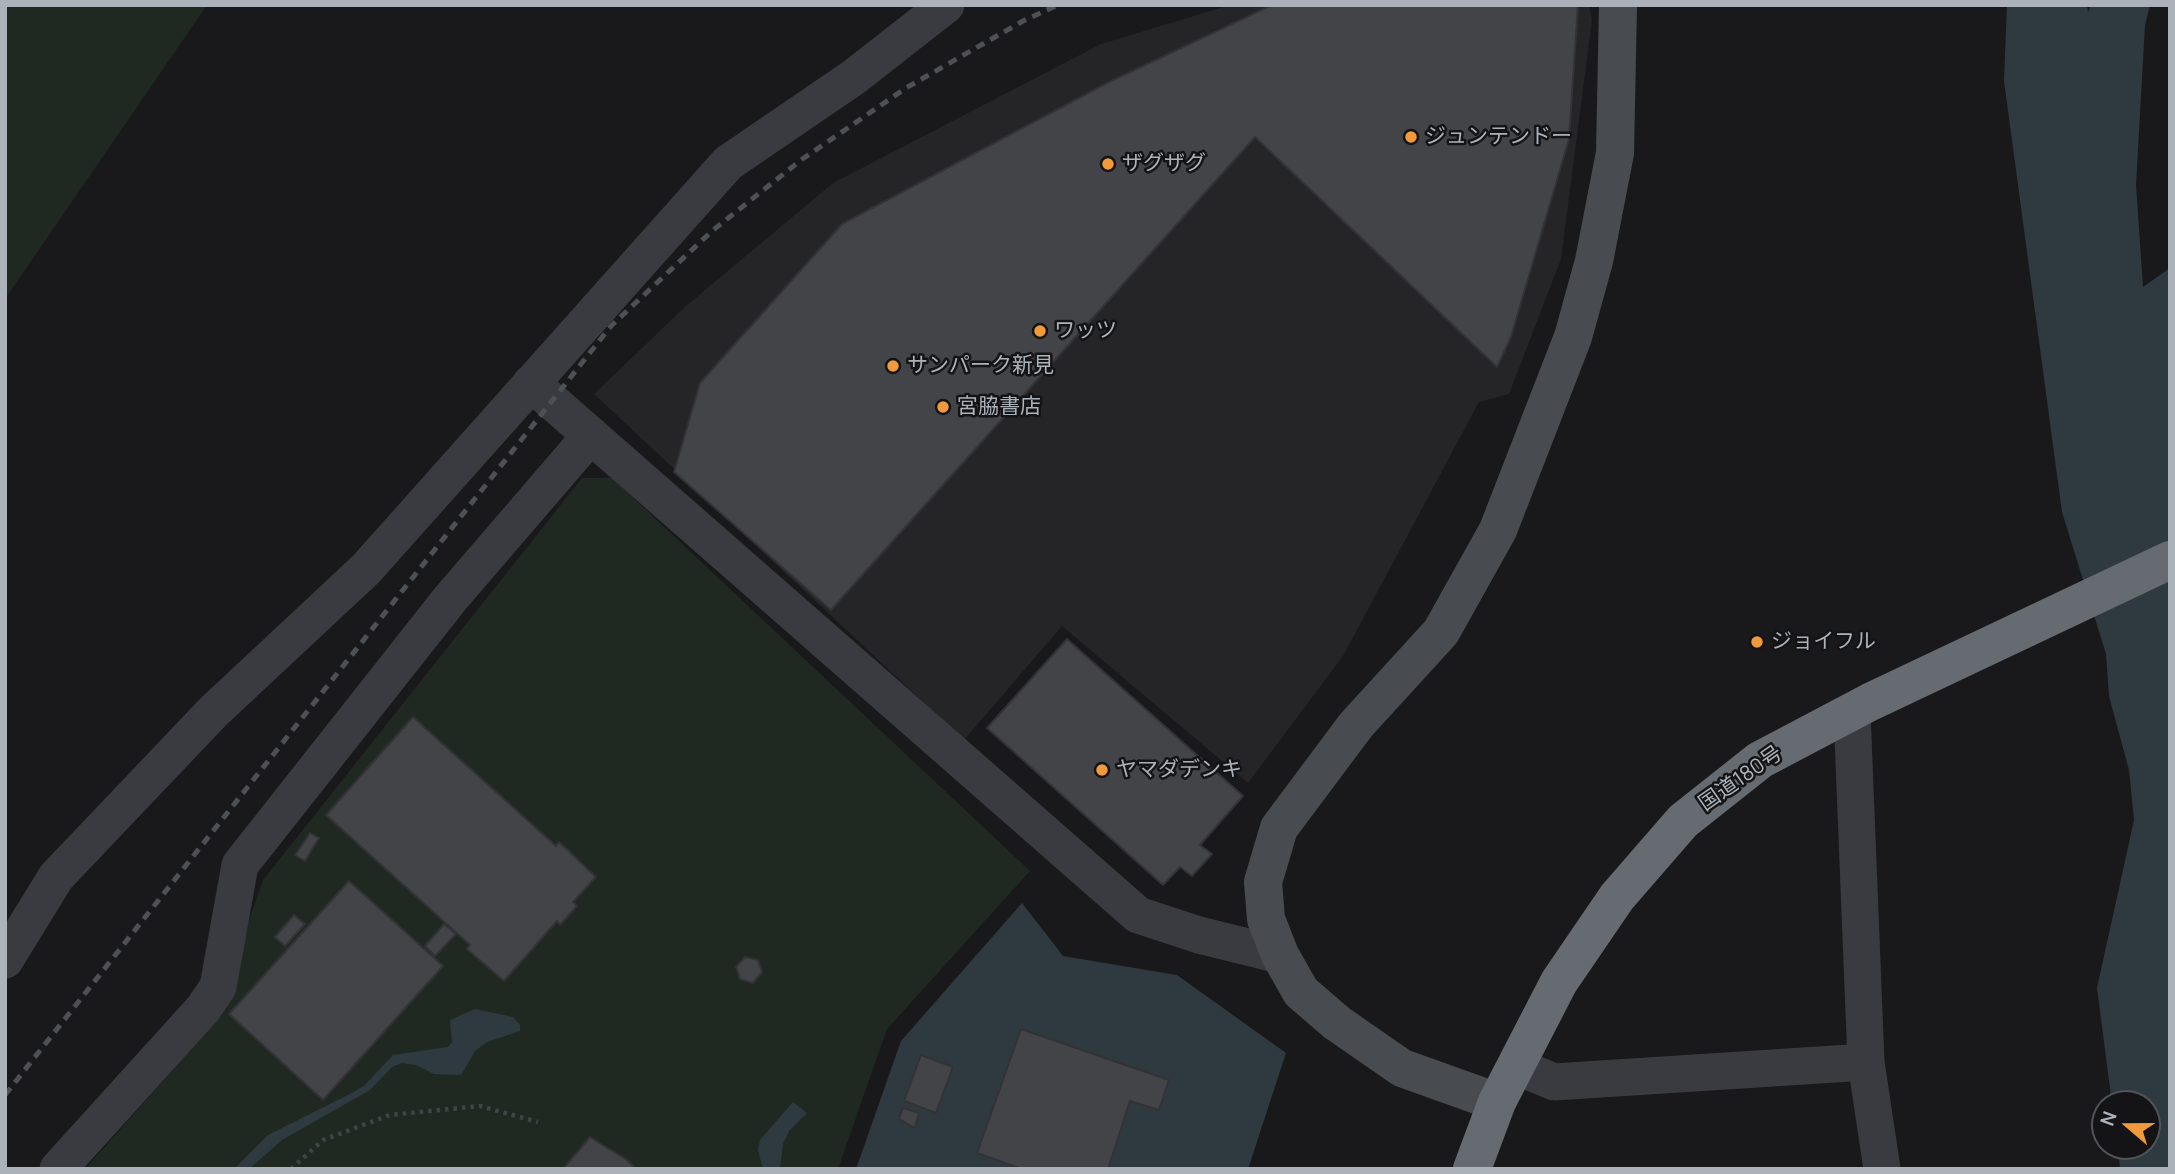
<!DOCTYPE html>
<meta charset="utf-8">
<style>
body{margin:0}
#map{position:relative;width:2175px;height:1174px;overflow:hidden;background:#19191b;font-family:Manrope,sans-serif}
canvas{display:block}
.frame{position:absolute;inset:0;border:7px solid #abb2ba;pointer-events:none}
.north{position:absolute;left:2091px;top:1090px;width:70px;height:70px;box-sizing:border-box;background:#141416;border:2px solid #505358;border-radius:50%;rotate:290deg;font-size:19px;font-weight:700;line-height:28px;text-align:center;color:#abb2ba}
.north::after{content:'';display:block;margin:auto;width:24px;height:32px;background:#f09a3b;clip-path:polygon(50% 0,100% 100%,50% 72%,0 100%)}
</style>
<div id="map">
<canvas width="2175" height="1174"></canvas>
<div class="frame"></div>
<div class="north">N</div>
</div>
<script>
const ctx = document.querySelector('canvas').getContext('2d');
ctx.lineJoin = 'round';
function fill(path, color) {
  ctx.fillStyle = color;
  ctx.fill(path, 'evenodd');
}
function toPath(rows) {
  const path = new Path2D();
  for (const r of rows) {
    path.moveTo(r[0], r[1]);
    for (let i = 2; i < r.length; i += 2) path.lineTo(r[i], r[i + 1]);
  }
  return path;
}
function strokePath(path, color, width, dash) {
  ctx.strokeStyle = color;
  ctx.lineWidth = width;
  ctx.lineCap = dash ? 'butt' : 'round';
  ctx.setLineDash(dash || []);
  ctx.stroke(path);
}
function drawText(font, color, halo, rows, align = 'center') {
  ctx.font = font + ' Manrope,"Noto Sans JP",sans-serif';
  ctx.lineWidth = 5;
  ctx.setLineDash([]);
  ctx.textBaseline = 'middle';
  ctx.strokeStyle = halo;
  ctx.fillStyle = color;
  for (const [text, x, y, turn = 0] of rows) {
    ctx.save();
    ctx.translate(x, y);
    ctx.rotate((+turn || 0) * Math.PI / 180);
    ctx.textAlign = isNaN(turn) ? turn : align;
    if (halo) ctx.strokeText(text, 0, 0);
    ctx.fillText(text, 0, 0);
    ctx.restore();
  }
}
fill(toPath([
 [1230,5,1589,5,1592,20,1561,259,1509,394,1479,402,1343,656,1248,783,1062,626,964,740,594,394,687,305,833,183,1101,44]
]), '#252528');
fill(toPath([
 [5,5,207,5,5,299],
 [582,478,612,478,1030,871,887,1029,838,1169,85,1169,213,1025,263,880]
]), '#202921');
fill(toPath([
 [2007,5,2087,5,2088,12,2091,5,2150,5,2145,25,2136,185,2143,287,2170,268,2170,1169,2120,1169,2118,1146,2147,1146,2147,1104,2112,1104,2097,988,2134,820,2129,770,2109,696,2106,654,2062,512,2004,81],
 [1022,903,1063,956,1177,975,1286,1053,1248,1169,856,1169,901,1041],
 [475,1009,513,1017,520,1025,520,1031,487,1042,475,1051,461,1075,434,1074,416,1065,402,1063,392,1067,370,1090,282,1140,249,1169,234,1169,268,1135,352,1093,365,1085,393,1055,448,1047,452,1042,450,1020],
 [793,1102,807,1113,789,1131,783,1144,780,1169,763,1169,758,1150,760,1140]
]), '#2e3a3f');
const building = toPath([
 [1272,5,1578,5,1569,139,1511,337,1497,367,1255,137,831,610,674,472,700,383,842,224,1107,83,1272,5],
 [1067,639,1243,796,1200,845,1212,854,1192,876,1180,867,1163,885,987,728,1067,639],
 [413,717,556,846,559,842,596,877,573,902,577,906,560,925,557,921,504,981,467,949,470,945,326,815,413,717],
 [310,833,319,838,305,861,295,855,310,833],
 [349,881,443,966,323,1100,229,1014,349,881],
 [294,915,305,924,285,946,275,937,294,915],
 [444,924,456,934,435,956,425,946,444,924],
 [745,957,758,960,762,972,753,983,740,979,736,967,745,957],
 [1021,1029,1169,1080,1159,1110,1130,1101,1108,1169,1022,1169,977,1153,1021,1029],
 [921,1055,953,1067,936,1113,904,1101,921,1055],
 [903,1108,919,1113,915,1128,899,1119,903,1108],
 [590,1137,627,1160,636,1169,563,1169,590,1137]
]);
fill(building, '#434448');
strokePath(building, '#333337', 2);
strokePath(toPath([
 [291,1169,323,1140,390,1115,480,1106,538,1122]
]), '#404347', 4.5, [3.5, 5]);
strokePath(toPath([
 [531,383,1138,915,1199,935,1280,955],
 [1852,712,1866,1062,1882,1169],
 [5,960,56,877,213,712,366,569,728,163,854,77,946,5],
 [1516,1066,1554,1082,1866,1062],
 [58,1169,203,1009,218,987,240,865,450,599,591,435]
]), '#3a3b40', 37);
strokePath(toPath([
 [1497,1102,1402,1068,1337,1023,1301,992,1280,955,1266,919,1263,882,1279,828,1356,725,1441,632,1498,530,1573,337,1594,261,1615,153,1618,5]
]), '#484b50', 38);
strokePath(toPath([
 [1472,1169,1497,1102,1559,982,1617,897,1683,821,1760,760,1870,702,2170,560]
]), '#666a71', 38);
strokePath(toPath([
 [5,1095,611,326,712,231,801,160,906,88,1023,21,1058,5]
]), '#4d5055', 5, [9, 7]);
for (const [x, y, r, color] of [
 [1411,137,7,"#f09a3b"],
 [1108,164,7,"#f09a3b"],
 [1040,331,7,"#f09a3b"],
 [893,366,7,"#f09a3b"],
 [943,407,7,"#f09a3b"],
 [1757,642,7,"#f09a3b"],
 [1102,770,7,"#f09a3b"]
]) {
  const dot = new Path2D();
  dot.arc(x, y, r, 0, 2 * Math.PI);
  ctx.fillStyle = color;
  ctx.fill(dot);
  strokePath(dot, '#141416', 2.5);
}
drawText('21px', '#abb2ba', '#141416', [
 ["ジュンテンドー",1425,137],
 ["ザグザグ",1122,164],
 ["ワッツ",1054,331],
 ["サンパーク新見",907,366],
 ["宮脇書店",957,407],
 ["ジョイフル",1771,642],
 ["ヤマダデンキ",1116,770]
], 'left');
drawText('21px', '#abb2ba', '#141416', [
 ["国道180号",1741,779,-35]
]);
</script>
